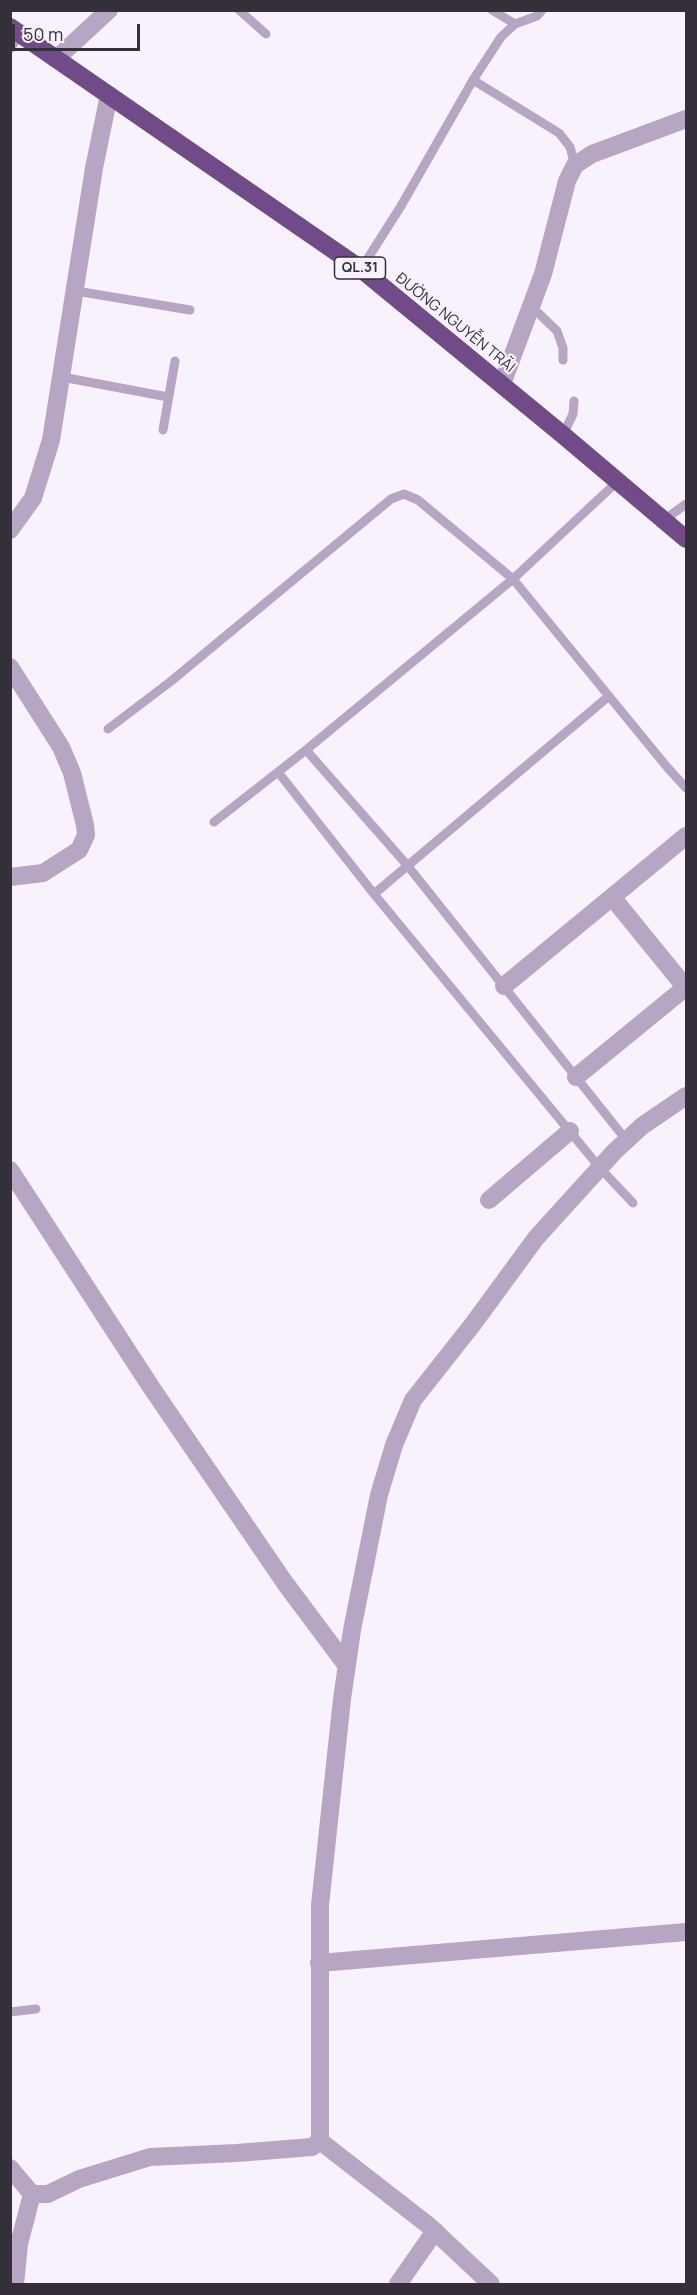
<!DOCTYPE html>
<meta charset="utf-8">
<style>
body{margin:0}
#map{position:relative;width:697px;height:2295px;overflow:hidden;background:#f8f2fc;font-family:Manrope,sans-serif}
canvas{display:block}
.frame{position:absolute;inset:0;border:12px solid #342f38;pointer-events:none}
.scale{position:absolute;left:12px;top:24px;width:128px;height:27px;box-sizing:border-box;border:3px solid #342f38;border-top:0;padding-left:8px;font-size:18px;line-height:21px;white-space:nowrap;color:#342f38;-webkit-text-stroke:4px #f8f2fc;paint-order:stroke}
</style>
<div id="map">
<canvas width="697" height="2295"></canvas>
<div class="frame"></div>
<div class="scale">50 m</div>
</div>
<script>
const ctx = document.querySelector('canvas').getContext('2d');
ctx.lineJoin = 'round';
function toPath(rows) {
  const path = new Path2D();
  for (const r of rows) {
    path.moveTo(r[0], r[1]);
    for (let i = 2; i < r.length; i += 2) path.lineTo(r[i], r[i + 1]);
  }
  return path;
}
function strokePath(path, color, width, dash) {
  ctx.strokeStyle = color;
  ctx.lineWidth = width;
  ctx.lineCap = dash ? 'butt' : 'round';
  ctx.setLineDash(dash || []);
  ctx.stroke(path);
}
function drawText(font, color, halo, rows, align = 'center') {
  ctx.font = font + ' Manrope,sans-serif';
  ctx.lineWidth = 4.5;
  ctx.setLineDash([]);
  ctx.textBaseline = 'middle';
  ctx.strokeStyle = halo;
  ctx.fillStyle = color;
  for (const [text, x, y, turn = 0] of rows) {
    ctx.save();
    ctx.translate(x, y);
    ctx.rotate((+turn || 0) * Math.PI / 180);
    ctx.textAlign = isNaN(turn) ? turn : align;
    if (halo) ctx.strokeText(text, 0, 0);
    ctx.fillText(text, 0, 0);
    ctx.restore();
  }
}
strokePath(toPath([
 [239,10,266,34],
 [492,10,515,24],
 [10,49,20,34],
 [473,80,559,133,570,147,575,165],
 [361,269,401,206,473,80,501,37,515,24,537,16,542,10],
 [76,291,190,310],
 [531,306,557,331,563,348,563,360],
 [62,377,168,397],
 [163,430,175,361],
 [563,435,573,414,574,401],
 [664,520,686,504],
 [108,729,170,682,391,499,404,494,418,500,513,579,667,767,686,788],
 [306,750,407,865,627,1141],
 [278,772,374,894,600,1168,633,1203],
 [214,822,306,750,513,579,618,481],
 [374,894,609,696],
 [10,2012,36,2009]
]), '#b7a6c3', 9);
strokePath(toPath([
 [56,59,109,10],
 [502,384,543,274,567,181,575,165,592,154,686,119],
 [10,530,33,498,51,440,94,168,109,95],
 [10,667,61,747,72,773,85,825,86,835,79,850,43,873,10,877],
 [612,897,686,988],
 [504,986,686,836],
 [576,1077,686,987],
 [10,1170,151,1387,285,1583,347,1666],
 [489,1200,570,1131],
 [319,1963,686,1932],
 [320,2141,428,2225,491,2284],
 [10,2168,32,2194,48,2194,79,2179,150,2157,237,2153,312,2147,320,2141,320,1905,342,1699,352,1630,379,1495,394,1445,413,1400,473,1324,536,1238,614,1152,642,1126,686,1096],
 [15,2284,19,2244,32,2194],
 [398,2284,435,2231]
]), '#b7a6c3', 18);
strokePath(toPath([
 [10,27,361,269,563,435,686,539]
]), '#704b87', 18);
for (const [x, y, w] of [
 [360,268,51]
]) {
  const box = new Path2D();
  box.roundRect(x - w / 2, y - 11, w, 22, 4.5);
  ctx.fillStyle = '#f8f2fc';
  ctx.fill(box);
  strokePath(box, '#342f38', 1.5);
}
drawText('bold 14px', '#342f38', null, [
 ["QL.31",360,268]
]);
drawText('15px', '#342f38', '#f8f2fc', [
 ["ĐƯỜNG NGUYỄN TRÃI",455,323,39]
]);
</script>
